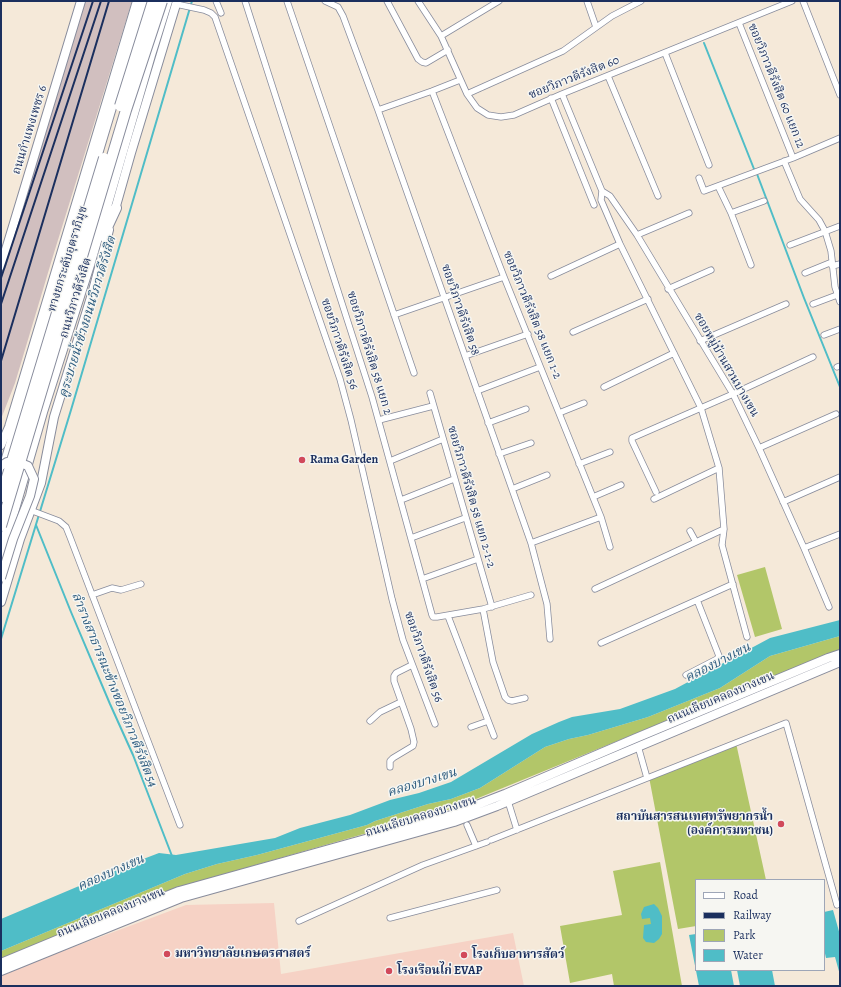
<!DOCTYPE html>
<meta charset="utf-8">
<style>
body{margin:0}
#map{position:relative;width:841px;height:987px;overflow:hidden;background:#f5e9d9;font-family:Alegreya,serif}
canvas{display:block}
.frame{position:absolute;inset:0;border:2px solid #1b2f5e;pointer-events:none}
.legend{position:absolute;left:695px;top:879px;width:130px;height:92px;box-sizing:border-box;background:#f6f6f2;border:1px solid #9ea6b7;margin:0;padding:5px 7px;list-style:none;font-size:12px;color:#1b2f5e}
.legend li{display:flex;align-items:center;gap:8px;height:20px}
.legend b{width:20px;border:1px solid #9ea6b7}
</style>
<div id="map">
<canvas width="841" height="987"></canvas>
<div class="frame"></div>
<ul class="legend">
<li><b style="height:5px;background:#fff"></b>Road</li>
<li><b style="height:5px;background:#1b2f5e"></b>Railway</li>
<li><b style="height:11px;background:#b2c669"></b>Park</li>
<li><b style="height:11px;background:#4fbdc7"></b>Water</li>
</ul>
</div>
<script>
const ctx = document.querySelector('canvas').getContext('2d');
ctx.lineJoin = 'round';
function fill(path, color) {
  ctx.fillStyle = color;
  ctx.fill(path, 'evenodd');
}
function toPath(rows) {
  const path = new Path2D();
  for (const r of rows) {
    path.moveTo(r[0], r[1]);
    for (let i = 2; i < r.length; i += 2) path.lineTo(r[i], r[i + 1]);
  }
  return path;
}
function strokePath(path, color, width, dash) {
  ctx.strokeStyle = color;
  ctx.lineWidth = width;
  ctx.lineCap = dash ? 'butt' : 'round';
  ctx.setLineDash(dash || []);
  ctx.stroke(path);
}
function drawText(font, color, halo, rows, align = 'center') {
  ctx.font = font + ' Alegreya,"Noto Serif Thai",serif';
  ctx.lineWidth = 3;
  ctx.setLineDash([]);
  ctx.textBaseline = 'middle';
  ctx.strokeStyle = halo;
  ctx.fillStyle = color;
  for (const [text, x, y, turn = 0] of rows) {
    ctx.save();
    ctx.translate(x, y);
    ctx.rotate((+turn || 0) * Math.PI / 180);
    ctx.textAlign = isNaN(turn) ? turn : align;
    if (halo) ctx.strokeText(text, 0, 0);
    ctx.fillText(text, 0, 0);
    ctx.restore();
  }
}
fill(toPath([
 [274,903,281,974,513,933,524,986,1,986,1,974,186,905]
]), '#f6d2c5');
fill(toPath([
 [83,1,132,1,53,256,15,383,1,419,1,254]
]), '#d1bfbf');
fill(toPath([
 [765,567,782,629,755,637,737,575],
 [840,636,840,650,827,655,454,808,221,875,164,894,1,960,1,951,185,874,217,864,257,855,367,825,375,821,428,804,451,799,480,788,545,747,569,739,588,735,648,717,720,688,770,656],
 [736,743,766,880,696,880,696,926,678,929,649,777],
 [660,862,682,986,614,986,612,974,570,983,560,926,622,915,613,871]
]), '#b2c669');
fill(toPath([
 [840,620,840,636,770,656,720,688,648,717,588,735,569,739,545,747,480,788,451,799,428,804,375,821,367,825,257,855,217,864,185,874,1,951,1,919,98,878,112,873,117,869,159,853,176,855,275,838,300,828,350,815,390,800,419,793,451,782,532,734,559,722,572,717,620,709,675,689,770,638],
 [654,904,658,908,662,916,662,934,659,939,654,943,646,942,643,938,644,925,651,924,650,918,642,919,641,914,644,907],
 [833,910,840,935,840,975,835,957,826,958,824,949,824,912],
 [696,934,696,970,731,970,734,986,699,986,689,935],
 [737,970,772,970,775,986,740,986]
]), '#4fbdc7');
strokePath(toPath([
 [704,43,754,169],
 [757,174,804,298,840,387],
 [36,525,71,612,110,704,133,755,172,856],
 [1,639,71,410,192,1]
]), '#4fbdc7', 2);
const street = toPath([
 [216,1,221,13],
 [245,1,372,397,432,615,433,617,437,617,483,609,531,595],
 [287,1,414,373],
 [325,1,338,7,343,16,378,110,512,489,531,543,547,604,550,639],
 [387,1,418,59,422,62,426,63,448,50],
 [418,1,441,36,467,94,477,108,488,115,501,117,514,115,562,94,792,1],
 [587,1,596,27],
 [803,1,840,95],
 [176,4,204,10,211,13,215,17,340,379,351,420,392,599,403,640,435,724],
 [739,23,793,158],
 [441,36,499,1],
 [665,53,709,165],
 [608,76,658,196],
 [432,91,504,277,601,517,610,547],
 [467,94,563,51,612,16,641,1],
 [562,94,602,191,601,200,620,244,701,408,719,468,724,529,722,545,747,637],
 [551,98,594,205],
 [378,110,432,91,460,80],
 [784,161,800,199,819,220,825,231,831,251,835,287,840,302],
 [699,178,704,191,793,158,840,138],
 [718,186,731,213,751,265],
 [602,191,610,196,637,235,733,394,759,448,804,548,829,607],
 [731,213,764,201],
 [637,235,689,213],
 [790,245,840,226],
 [832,266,840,264],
 [805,273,832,262],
 [551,276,620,244],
 [668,289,711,270],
 [813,304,837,295],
 [394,315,504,277],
 [573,332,648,299],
 [824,335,840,329],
 [700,341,786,304],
 [465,356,528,334],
 [837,367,840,366],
 [604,387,674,353],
 [477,391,540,367],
 [430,393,492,607],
 [559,413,584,403],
 [379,420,433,406],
 [488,423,526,409],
 [759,448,836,414],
 [499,454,531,443],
 [390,461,443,439],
 [579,464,610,452],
 [512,489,547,475],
 [656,492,632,441,632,438,733,394,813,357],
 [593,497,621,485],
 [654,499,719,468],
 [401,500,454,479],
 [783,502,840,477],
 [30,510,59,521,66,527,70,537,180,825],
 [690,531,696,542],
 [411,538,465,518],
 [531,543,601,517],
 [804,548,840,534],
 [422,579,478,559],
 [595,589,724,529],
 [92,595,112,588,121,590,141,584],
 [483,609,493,662,505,697,508,700,512,701,525,698],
 [448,616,494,736],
 [601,643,733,584],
 [686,675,717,659,719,656,697,600],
 [370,721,380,712,401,702],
 [471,727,488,721],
 [638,746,647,778],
 [390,767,390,761,393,758,413,746,414,742,411,729,394,681,394,676,396,673,412,665],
 [508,801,517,830],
 [467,825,476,846],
 [491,840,786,723,837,905],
 [390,918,497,890],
 [299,921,423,865,487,842]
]);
const secondary = toPath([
 [114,213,131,153,177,1],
 [1,266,81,1],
 [1,445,9,427,137,1],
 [1,602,20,539,41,483,54,417,92,294,109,230],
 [1,963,83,929,179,891,451,815,505,794,636,738,828,658,840,654],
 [1,971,181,898,454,822,497,806,840,662]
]);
const highway = toPath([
 [103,236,116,208],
 [1,479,66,257,143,1],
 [1,554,42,412,89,265,150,55,167,1]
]);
strokePath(street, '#888c9c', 7);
strokePath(secondary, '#888c9c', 10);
strokePath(highway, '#888c9c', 12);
strokePath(street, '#fff', 5.5);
strokePath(secondary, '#fff', 8);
strokePath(highway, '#fff', 10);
strokePath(toPath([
 [1,278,93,1],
 [1,304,101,1],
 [1,361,109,1]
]), '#1b2f5e', 2);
const secondaryBridge = toPath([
 [1,466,7,462,18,462,28,466,34,479,30,496,13,539,1,578]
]);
const highwayBridge = toPath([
 [120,106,153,1],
 [1,497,104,158],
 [1,526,126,110,162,1]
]);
strokePath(secondaryBridge, '#888c9c', 10, []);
strokePath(highwayBridge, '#888c9c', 12, []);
strokePath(secondaryBridge, '#fff', 8);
strokePath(highwayBridge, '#fff', 10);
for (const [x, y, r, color] of [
 [302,460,4,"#d1495b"],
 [781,824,4,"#d1495b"],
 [167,954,4,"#d1495b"],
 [464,955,4,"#d1495b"],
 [389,971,4,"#d1495b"]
]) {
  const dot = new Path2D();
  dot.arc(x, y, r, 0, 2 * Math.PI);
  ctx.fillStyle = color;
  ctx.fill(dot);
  strokePath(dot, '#f6f6f2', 1.5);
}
drawText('12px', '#1b2f5e', '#f6f6f2', [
 ["ซอยวิภาวดีรังสิต 60",574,78,-22],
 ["ซอยวิภาวดีรังสิต 60 แยก 12",776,86,68],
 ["ถนนกำแพงเพชร 6",30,130,-73],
 ["ทางยกระดับอุตราภิมุข",68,259,-73],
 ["ถนนวิภาวดีรังสิต",76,298,-73],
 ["ซอยวิภาวดีรังสิต 58",460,310,71],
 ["ซอยวิภาวดีรังสิต 58 แยก 1-2",532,315,68],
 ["ซอยวิภาวดีรังสิต 56",339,344,72],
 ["ซอยวิภาวดีรังสิต 58 แยก 2",369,353,73],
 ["ซอยหมู่บ้านสวนบางเขน",726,365,60],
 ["ซอยวิภาวดีรังสิต 58 แยก 2-1-2",471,497,74],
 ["ซอยวิภาวดีรังสิต 56",423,657,71],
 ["ถนนเลียบคลองบางเขน",721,698,-23],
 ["ถนนเลียบคลองบางเขน",421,817,-17],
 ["ถนนเลียบคลองบางเขน",111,913,-22]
]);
drawText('bold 12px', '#1b2f5e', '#f6f6f2', [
 ["Rama Garden",310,460],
 ["สถาบันสารสนเทศทรัพยากรน้ำ",773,817,"right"],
 ["(องค์การมหาชน)",773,831,"right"],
 ["มหาวิทยาลัยเกษตรศาสตร์",175,954],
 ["โรงเก็บอาหารสัตว์",472,955],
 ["โรงเรือนไก่ EVAP",397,971]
], 'left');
drawText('italic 13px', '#2b5a7e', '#f6f6f2', [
 ["คูระบายน้ำข้างถนนวิภาวดีรังสิต",88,317,-73],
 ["คลองบางเขน",718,663,-27],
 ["ลำรางสาธารณะข้างซอยวิภาวดีรังสิต 54",114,690,68],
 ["คลองบางเขน",422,783,-17],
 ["คลองบางเขน",111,873,-24]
]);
</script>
